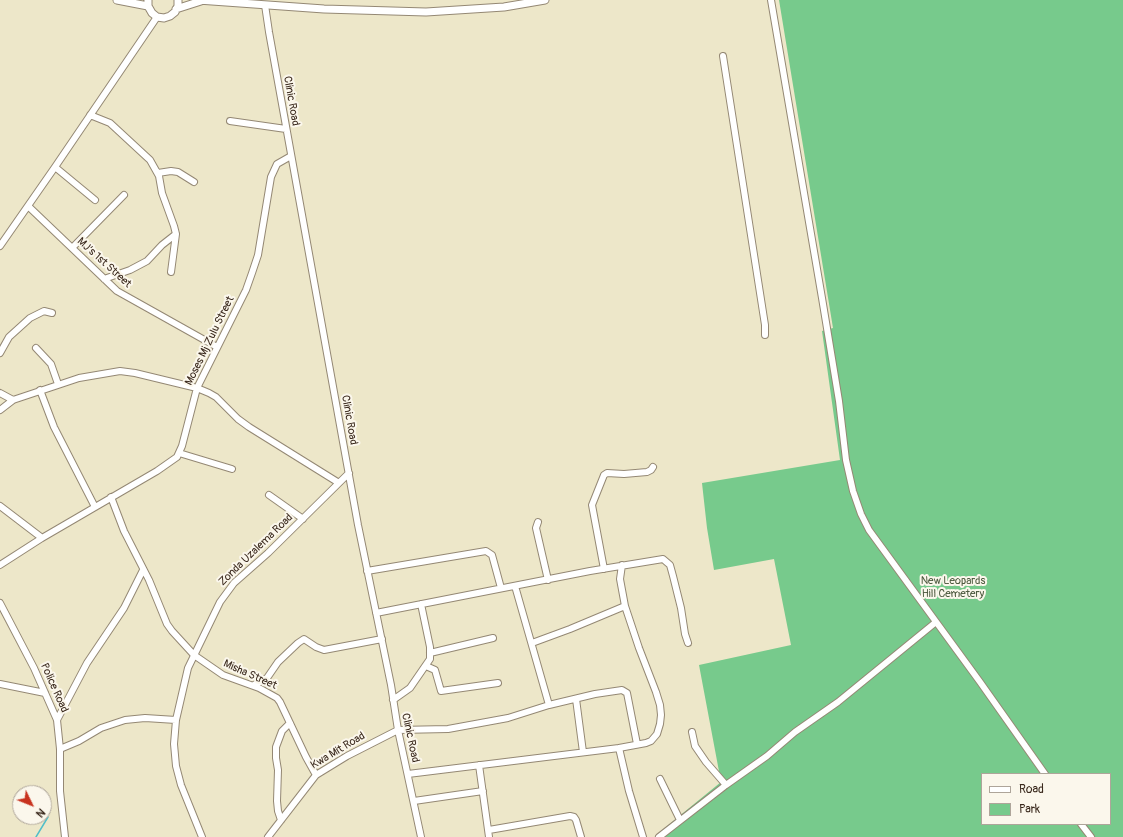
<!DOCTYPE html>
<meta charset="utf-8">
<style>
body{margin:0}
#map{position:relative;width:1123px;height:837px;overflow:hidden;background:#ede7c9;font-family:Pangolin,sans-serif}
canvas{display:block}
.legend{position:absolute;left:981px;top:773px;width:130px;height:52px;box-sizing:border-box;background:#fbf7ec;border:1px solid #aea59a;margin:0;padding:5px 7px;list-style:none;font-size:12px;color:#3b2a1e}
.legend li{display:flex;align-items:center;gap:8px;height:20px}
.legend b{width:20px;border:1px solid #aea59a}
.north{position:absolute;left:12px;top:785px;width:40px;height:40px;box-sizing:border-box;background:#fbf7ec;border:1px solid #aea59a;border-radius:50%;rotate:133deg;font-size:11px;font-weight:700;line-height:16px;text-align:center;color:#3b2a1e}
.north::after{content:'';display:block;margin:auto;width:14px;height:18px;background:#c8321e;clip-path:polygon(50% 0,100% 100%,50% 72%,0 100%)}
</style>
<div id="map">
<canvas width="1123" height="837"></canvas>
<ul class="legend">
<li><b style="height:5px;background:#fff"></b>Road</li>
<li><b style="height:11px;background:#77ca8c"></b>Park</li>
</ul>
<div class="north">N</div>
</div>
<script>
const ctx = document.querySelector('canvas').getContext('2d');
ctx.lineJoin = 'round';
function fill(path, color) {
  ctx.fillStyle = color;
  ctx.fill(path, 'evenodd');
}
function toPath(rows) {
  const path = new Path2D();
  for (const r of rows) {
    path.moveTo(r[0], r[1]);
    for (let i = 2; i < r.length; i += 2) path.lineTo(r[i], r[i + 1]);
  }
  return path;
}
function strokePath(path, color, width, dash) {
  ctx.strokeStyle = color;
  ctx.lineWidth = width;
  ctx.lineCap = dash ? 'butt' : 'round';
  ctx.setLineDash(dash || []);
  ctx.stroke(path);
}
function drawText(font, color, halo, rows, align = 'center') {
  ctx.font = font + ' Pangolin,sans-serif';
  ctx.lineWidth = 4;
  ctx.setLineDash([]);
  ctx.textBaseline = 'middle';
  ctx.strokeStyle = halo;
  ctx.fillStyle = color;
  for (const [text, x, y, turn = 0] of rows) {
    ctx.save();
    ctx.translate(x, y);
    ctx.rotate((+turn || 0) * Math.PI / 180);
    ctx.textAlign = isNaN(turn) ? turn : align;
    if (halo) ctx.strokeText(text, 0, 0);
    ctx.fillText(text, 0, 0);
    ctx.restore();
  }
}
fill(toPath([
 [779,0,1123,0,1123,837,666,837,661,831,721,782,699,665,791,645,774,559,714,570,707,528,702,483,840,460,822,331,833,328],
 [982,774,1110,774,1110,824,982,824]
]), '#77ca8c');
strokePath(toPath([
 [36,837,48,817]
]), '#51bec9', 1.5);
const minor = toPath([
 [771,0,822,298,839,401,846,460,853,491,861,514,869,530,980,682,1045,774],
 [265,5,269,32,358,525,391,685,398,730,421,837],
 [723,56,765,325,765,335],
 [90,115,110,123,150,160,159,176,162,193,174,226,176,234,162,245,147,261,130,270,104,279],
 [230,121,286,129],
 [55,167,95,200],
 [158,173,171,171,178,172,194,182],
 [28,206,117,291,217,347],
 [0,246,55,167,157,17],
 [72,248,124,195],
 [171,272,176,234],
 [36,348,51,364,58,384],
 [0,353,9,337,30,318,44,311,52,313],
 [40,390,54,427,95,507],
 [0,393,13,400],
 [0,410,13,400,79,378,120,371,135,373,197,388,209,393,216,397,238,419,249,427,339,483],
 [179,453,232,469],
 [269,495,303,519],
 [111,497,124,531,149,580,167,624,172,631,194,655,223,675,259,688,277,698,280,702,306,757,316,775],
 [0,506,42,538],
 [538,522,536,528,548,580],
 [0,565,42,538,157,471,177,457,182,446,197,388,246,290,252,273,258,255,271,177,277,164,291,156],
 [604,569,592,505,604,475,607,473,624,474,647,472,651,470,653,467],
 [367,571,486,551,492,555,501,588],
 [515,586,549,705],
 [0,603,34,668,57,720,60,749,60,791,65,837],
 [376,613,590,571,663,559,670,565,673,576,681,608,685,634,688,643],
 [532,643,570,629,625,606],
 [430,653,493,638],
 [426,666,435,670,441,691,498,683],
 [0,684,45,693],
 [254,685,267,678,278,662,298,643,304,639,316,647,324,650,382,639],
 [576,699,583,752],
 [393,700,410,688,430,659,430,647,421,604],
 [57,720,87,663,124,608,143,570],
 [692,732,695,746,706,762,726,785],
 [619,748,629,791,643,837],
 [60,749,79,741,101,728,125,720,145,718,176,720],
 [479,765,489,837],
 [408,774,619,748,646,743,651,741,657,734,660,724,661,715,660,705,656,692,639,648,625,606,620,579,622,565],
 [660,779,680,820],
 [414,801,483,791],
 [281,820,278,811,277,801,278,770,276,758,276,747,282,731,290,723],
 [1081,824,1091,837],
 [489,830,570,816,574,817,576,820,581,837],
 [202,837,181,785,176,766,174,744,176,720,188,668,220,602,234,583,268,553,349,473],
 [268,837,316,775,347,756,398,730,448,729,508,718,549,705,595,694,622,690,627,693,637,744],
 [659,837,726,785,767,756,795,732,838,702,936,622]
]);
const major = toPath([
 [117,0,148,6],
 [148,0,148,6,152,13,157,17,164,18,170,16,175,12,178,6,178,0],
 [198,0,324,9,426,12,504,7,545,0],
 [176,9,201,1]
]);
strokePath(minor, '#948874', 8);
strokePath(major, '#948874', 9);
strokePath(minor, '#fff', 6);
strokePath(major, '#fff', 7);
drawText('11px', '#3b2a1e', '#fbf7ec', [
 ["Clinic Road",291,101,80],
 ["MJ’s 1st Street",104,263,42],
 ["Moses Mj Zulu Street",210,341,-64],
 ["Clinic Road",349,420,80],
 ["Zonda Uzalema Road",256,550,-44],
 ["Misha Street",250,675,24],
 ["Police Road",54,688,66],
 ["Clinic Road",410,738,78],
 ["Kwa Mit Road",338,751,-31]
]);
drawText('11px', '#4d5a3f', '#fbf7ec', [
 ["New Leopards",953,581],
 ["Hill Cemetery",953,594]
]);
</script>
